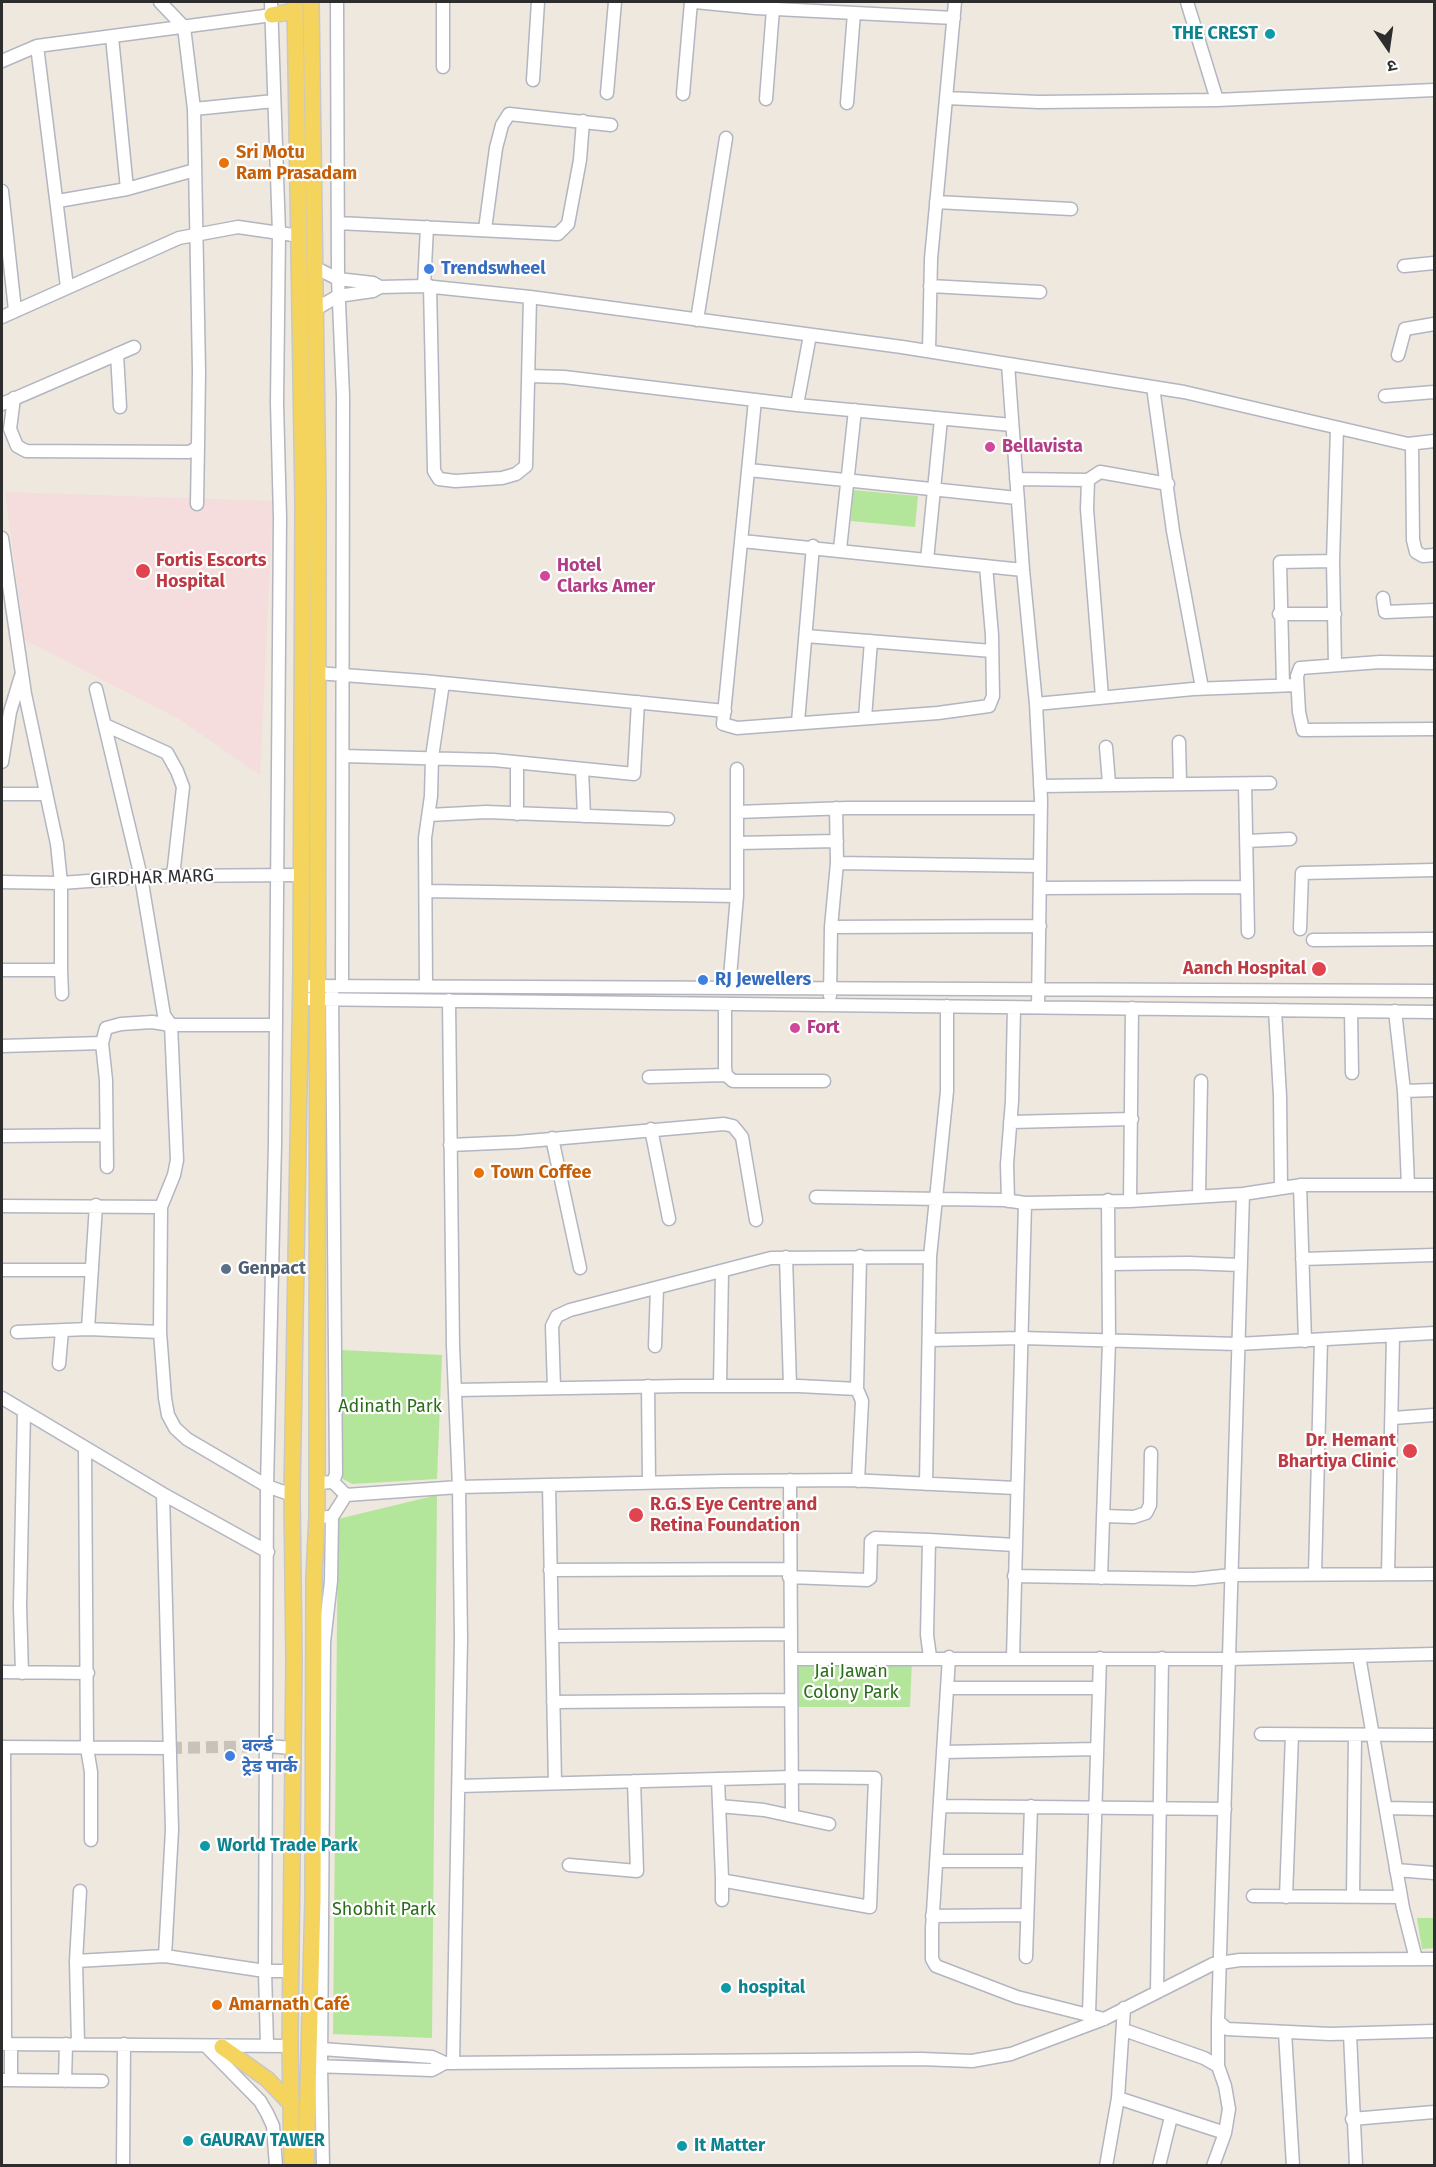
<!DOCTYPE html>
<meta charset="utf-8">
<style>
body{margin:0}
#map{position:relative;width:1436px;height:2167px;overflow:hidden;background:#eee8df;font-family:"Fira Sans","Noto Sans Devanagari",sans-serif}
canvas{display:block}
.frame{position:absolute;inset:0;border:3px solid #2d2d2d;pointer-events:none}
.north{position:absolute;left:1358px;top:18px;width:60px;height:60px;-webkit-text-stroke:4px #fff;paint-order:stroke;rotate:167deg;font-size:16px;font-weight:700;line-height:24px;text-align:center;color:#2d2d2d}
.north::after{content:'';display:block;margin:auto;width:21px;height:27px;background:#2d2d2d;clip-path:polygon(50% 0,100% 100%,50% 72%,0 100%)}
</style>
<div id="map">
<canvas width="1436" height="2167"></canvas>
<div class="frame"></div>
<div class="north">उ</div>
</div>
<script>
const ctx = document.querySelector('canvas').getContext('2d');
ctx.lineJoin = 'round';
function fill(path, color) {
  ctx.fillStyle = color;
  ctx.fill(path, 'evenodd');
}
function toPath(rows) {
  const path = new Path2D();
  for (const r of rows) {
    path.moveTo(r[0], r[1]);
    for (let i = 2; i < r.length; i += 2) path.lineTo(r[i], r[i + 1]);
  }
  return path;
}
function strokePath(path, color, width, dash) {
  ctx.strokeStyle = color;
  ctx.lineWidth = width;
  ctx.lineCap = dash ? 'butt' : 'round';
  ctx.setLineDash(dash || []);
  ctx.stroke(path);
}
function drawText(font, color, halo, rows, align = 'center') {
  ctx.font = font + ' "Fira Sans","Noto Sans Devanagari",sans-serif';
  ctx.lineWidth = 4.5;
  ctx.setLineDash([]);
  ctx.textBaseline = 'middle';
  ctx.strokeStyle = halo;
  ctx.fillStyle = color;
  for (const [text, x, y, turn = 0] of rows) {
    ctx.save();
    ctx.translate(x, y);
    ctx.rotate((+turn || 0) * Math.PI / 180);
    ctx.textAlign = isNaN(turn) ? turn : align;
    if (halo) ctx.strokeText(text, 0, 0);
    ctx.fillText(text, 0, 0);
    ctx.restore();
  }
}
fill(toPath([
 [5,492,273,501,260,775,179,719,25,640]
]), '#f5dcdd');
fill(toPath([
 [853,490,918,496,915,527,851,521],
 [341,1350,442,1355,437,1479,352,1484,343,1479,340,1473],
 [437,1495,432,2038,333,2034,338,1519],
 [912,1658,910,1707,791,1707,792,1659],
 [1417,1918,1434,1918,1434,1948,1422,1949]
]), '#b3e69a');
strokePath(toPath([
 [170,1748,267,1746]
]), '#c7c3bb', 12, [12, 6]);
const minor = toPath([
 [160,2,184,27,194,109],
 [337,2,338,279,343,396,342,986],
 [695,2,756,8,954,18],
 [1187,2,1217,100],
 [112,37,127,189],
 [37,46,67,287],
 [2,61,37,46,272,15],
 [443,67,443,2],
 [533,80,538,2],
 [607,93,615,2],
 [683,94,691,2],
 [946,98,1039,102,1217,100,1434,90],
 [766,99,773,9],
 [847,103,854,13],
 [2,191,15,310],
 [58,201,127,189,195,170],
 [936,202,1071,209],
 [338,223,558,234,568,224,580,160,583,121],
 [485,229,496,148,502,125,509,114,611,125],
 [1404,266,1434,263],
 [316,268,338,279,373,283,380,287,373,291,338,296,316,309],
 [424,286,427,227],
 [430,286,434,471,439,479,455,481,502,478,516,474,526,466,530,297],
 [930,286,1040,292],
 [380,287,424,286,530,297,902,347,1184,392,1408,444,1434,441],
 [2,317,179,238,238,227,300,236],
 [697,320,726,138],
 [929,351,931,259,955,2],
 [117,354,120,407],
 [1398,355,1405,329,1434,324],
 [1008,364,1023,570,1036,704,1041,800,1038,1007],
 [529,376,564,377,797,405,1012,425],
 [1153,387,1173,531,1202,688],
 [1385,396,1434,392],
 [14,398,10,429,17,446,26,451,189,452,195,449,198,445,199,371,194,109,274,101],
 [755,400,723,724,737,728,938,713,989,706,993,696,992,635,986,566],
 [2,404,134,347],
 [797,405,810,335],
 [1412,444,1413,540,1416,552,1423,556,1434,555],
 [749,470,1017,498],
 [1016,479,1088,480],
 [197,504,198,445],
 [2,538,25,694,57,844,61,883,61,970,2,970],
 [742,541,1023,570],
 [840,549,855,410],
 [927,560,941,419],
 [1383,598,1385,612,1434,610],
 [1279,614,1335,614],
 [806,636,992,651],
 [1434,663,1380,662,1300,668,1297,676,1299,712,1303,730,1434,729],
 [1335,665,1333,561,1337,428],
 [317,673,423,681,725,711],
 [1283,685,1280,562,1333,561],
 [96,689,141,877,164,1015,171,1025],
 [1102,697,1087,509,1088,480,1100,472,1168,484],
 [1036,704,1193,689,1297,685],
 [865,718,871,641],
 [798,722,813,546],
 [105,725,167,753,177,771,183,787,173,876],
 [1179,742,1180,783],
 [1106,747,1109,783],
 [343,756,494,760,634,774,638,702],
 [2,762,10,712,21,676],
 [517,763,517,814],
 [582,769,584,816],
 [1245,784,1248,932],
 [1040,786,1270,783],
 [2,794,46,794],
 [737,812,847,808,1041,808],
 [429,815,486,812,668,819],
 [1247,841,1290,839],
 [737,843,837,841],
 [837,863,1040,866],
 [2,882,61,883,157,876,302,875],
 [1040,888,1247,887],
 [427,891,737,896],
 [831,927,1040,926],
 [1300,929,1302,873,1434,870],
 [1313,940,1434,939],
 [61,970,62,994],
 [300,986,1434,991],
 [426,986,425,838,431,796,432,757,443,683],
 [729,988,737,896,737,769],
 [332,993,336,1474,333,1482],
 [830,996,831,927,837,863,836,808],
 [301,999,1434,1012],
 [449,1000,453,1346,459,1487,461,1639,453,2063],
 [725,1004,725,1067,726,1075,733,1081,824,1081],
 [1275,1010,1280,1096,1281,1188],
 [1351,1011,1352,1073],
 [1395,1011,1404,1091,1408,1185],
 [276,1025,171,1025,177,1160,174,1175,161,1207,160,1332,165,1398,168,1415,175,1428,187,1439,267,1486,292,1495],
 [2,1046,102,1043],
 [649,1077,726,1075],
 [1404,1091,1434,1090],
 [1010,1122,1132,1119],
 [651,1129,669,1219],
 [2,1136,105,1135],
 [552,1138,580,1268],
 [450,1145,517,1142,724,1124,733,1126,742,1137,756,1220],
 [107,1167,106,1080,102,1043,106,1028,121,1024,152,1022,171,1025],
 [1300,1185,1305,1341],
 [1243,1194,1302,1185,1434,1185],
 [1199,1195,1201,1081],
 [816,1197,1004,1200,1025,1203,1130,1201,1243,1194,1218,2021,1227,2029,1330,2034,1434,2031],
 [1008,1201,1007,1164,1012,1101,1014,1007],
 [1130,1201,1132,1008],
 [2,1206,161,1207],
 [786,1257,790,1386],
 [1302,1259,1434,1255],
 [1109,1264,1188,1263,1241,1265],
 [2,1270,92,1270],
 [88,1329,96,1205],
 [17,1332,88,1329,160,1332],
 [930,1340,1021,1338,1238,1344,1434,1333],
 [655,1346,657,1288],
 [59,1364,62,1331],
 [648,1386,649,1482],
 [720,1386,722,1271],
 [554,1388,552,1326,557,1316,570,1310,771,1258,930,1257],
 [456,1390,682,1386,799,1386,857,1389],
 [2,1398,163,1494,268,1552],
 [1393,1418,1434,1415],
 [85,1448,87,1748,91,1772,91,1840],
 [790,1480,792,1815],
 [858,1481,862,1401,857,1389,860,1256],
 [317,1483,333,1482,346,1495,459,1487,724,1481,850,1480,1016,1488],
 [926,1484,930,1257,947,1091,947,1006],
 [549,1485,555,1783],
 [1103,1516,1134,1517,1146,1513,1150,1505,1151,1453],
 [327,1517,332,1517,346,1495],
 [550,1570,789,1569],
 [1315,1574,1321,1340],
 [1388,1574,1393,1336],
 [1014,1576,1194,1579,1231,1575,1434,1574],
 [789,1577,867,1580,870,1578,871,1541,875,1538,929,1540],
 [1101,1578,1109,1341,1108,1200],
 [553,1636,791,1634],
 [1359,1656,1403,1908,1416,1959],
 [930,1657,927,1635,929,1540,1015,1545],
 [949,1657,932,1928,932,1959,936,1966,1017,1997,1104,2019],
 [1013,1658,1025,1203],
 [792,1659,1229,1659,1434,1654],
 [2,1672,88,1673],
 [22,1673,20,1606,24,1411],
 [947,1688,1099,1688],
 [553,1702,791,1700],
 [1261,1734,1434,1735],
 [267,1746,293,1748],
 [2,1747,170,1748],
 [4,1747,5,2044],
 [943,1752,1096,1749],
 [459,1786,793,1777,875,1778,870,1907,726,1881,722,1878,718,1779],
 [719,1806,764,1810,829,1824],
 [940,1806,1225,1809],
 [1386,1808,1434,1809],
 [936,1861,1028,1861],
 [569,1865,637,1871,634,1781],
 [1396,1870,1434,1873],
 [722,1878,722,1900],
 [1253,1896,1401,1897],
 [1353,1896,1355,1735],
 [1286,1897,1292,1735],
 [932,1916,1026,1915],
 [165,1956,265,1971,290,1971],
 [1026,1957,1031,1806],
 [76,1961,165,1956,172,1830,163,1494],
 [1157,1992,1162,1658],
 [1089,2014,1100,1658],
 [1124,2030,1204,2058,1218,2066,1225,2086,1229,2109,1225,2133,1213,2166],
 [1285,2032,1293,2166],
 [1350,2034,1356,2166],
 [2,2044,290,2046],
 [78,2044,76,1961,80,1891],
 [267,2045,265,1971,267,1486,275,1144,280,518,277,403,279,233,271,2],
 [207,2047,260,2101,267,2113,273,2126,276,2166],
 [308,2048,432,2057,445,2063,921,2059,972,2061,1011,2054,1104,2019,1213,1964,1240,1960,1434,1959],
 [313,2066,432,2070,445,2063],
 [1218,2066,1218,2021],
 [2,2080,102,2081],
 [11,2080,11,2044],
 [65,2081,66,2044],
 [1118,2098,1225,2133],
 [1352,2119,1434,2112],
 [123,2166,124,2044],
 [323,2166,321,2067,324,1642,331,1581,332,1517],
 [1106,2166,1118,2098,1124,2008],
 [1159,2166,1171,2117]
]);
const major = toPath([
 [272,15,295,11],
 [222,2047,267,2079,292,2105],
 [292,2166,290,2046,294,1660,292,1495,301,971,303,502,295,2],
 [306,2166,313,1899,314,1577,317,1516,318,501,311,2]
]);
strokePath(minor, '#b3b5c0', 15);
strokePath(major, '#c8c8c8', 18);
strokePath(minor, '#fff', 12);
strokePath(major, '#f5d45d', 15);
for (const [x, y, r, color] of [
 [1270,34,6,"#0f9aa8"],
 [224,163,6,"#e8710a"],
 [429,269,6,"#3f7fe0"],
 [990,447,6,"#d1479c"],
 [143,571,8,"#e0444e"],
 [545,576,6,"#d1479c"],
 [1319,969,8,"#e0444e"],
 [703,980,6,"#3f7fe0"],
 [795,1028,6,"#d1479c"],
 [479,1173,6,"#e8710a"],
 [226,1269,6,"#5c6f8a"],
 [1410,1451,8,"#e0444e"],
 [636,1515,8,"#e0444e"],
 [230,1756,6,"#3f7fe0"],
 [205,1846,6,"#0f9aa8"],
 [726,1988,6,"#0f9aa8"],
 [217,2005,6,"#e8710a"],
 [188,2141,6,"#0f9aa8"],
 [682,2146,6,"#0f9aa8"]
]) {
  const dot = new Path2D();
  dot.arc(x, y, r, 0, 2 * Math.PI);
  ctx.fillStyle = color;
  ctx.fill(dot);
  strokePath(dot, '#fff', 2);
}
drawText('bold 18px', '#0d838f', '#fff', [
 ["THE CREST",1258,34,"right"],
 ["World Trade Park",217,1846],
 ["hospital",738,1988],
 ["GAURAV TAWER",200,2141],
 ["It Matter",694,2146]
], 'left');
drawText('bold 18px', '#c56008', '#fff', [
 ["Sri Motu",236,153],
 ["Ram Prasadam",236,174],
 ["Town Coffee",491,1173],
 ["Amarnath Café",229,2005]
], 'left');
drawText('bold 18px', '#366cbe', '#fff', [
 ["Trendswheel",441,269],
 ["RJ Jewellers",715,980],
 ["वर्ल्ड",242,1746],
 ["ट्रेड पार्क",242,1767]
], 'left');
drawText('bold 18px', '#b23c85', '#fff', [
 ["Bellavista",1002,447],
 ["Hotel",557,566],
 ["Clarks Amer",557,587],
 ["Fort",807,1028]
], 'left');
drawText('bold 18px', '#be3a42', '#fff', [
 ["Fortis Escorts",156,561],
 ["Hospital",156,582],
 ["Aanch Hospital",1306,969,"right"],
 ["Dr. Hemant",1396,1441,"right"],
 ["Bhartiya Clinic",1396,1462,"right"],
 ["R.G.S Eye Centre and",650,1505],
 ["Retina Foundation",650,1526]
], 'left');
drawText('18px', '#2d2d2d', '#fff', [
 ["GIRDHAR MARG",152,878,-2]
]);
drawText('bold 18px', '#4e5e75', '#fff', [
 ["Genpact",238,1269]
], 'left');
drawText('18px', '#296e19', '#fff', [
 ["Adinath Park",390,1407],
 ["Jai Jawan",851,1672],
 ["Colony Park",851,1693],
 ["Shobhit Park",384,1910]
]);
</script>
